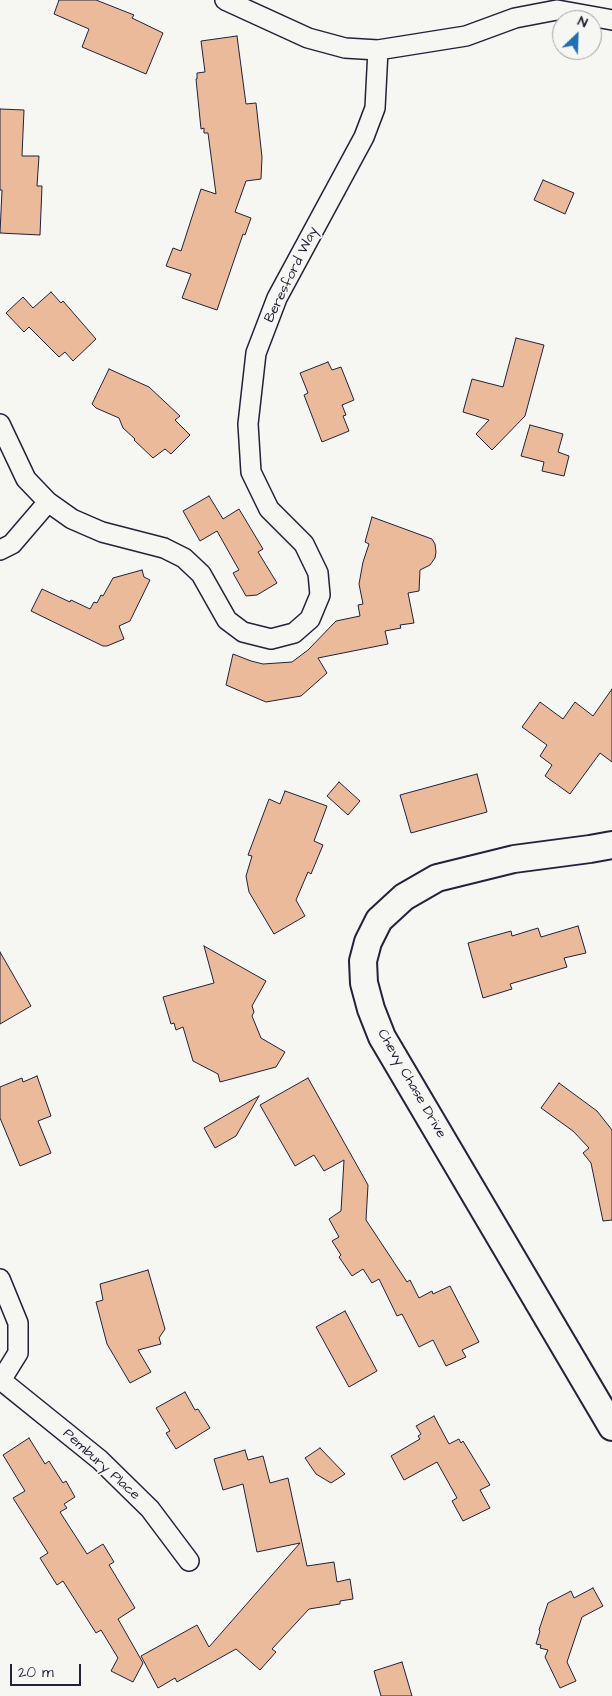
<!DOCTYPE html>
<style>
body{margin:0}
#map{position:relative;width:612px;height:1696px;overflow:hidden;background:#f6f6f2;font-family:"Architects Daughter",sans-serif}
canvas{display:block}
.north{position:absolute;left:552px;top:10px;width:50px;height:50px;box-sizing:border-box;background:#f6f6f2;border:1px solid #a1a1a9;border-radius:50%;rotate:24deg;font-size:14px;font-weight:700;line-height:20px;text-align:center;color:#22223b}
.north::after{content:'';display:block;margin:auto;width:18px;height:22px;background:#1f6fb2;clip-path:polygon(50% 0,100% 100%,50% 72%,0 100%)}
.scale{position:absolute;left:10px;top:1664px;width:71px;height:22px;box-sizing:border-box;border:2px solid #22223b;border-top:0;padding-left:6px;font-size:15px;line-height:18px;white-space:nowrap;color:#22223b;-webkit-text-stroke:4px #f6f6f2;paint-order:stroke}
</style>
<div id="map">
<canvas width="612" height="1696"></canvas>
<div class="north">N</div>
<div class="scale">20 m</div>
</div>
<script>
const ctx = document.querySelector('canvas').getContext('2d');
ctx.lineJoin = 'round';
function fill(path, color) {
  ctx.fillStyle = color;
  ctx.fill(path, 'evenodd');
}
function toPath(rows) {
  const path = new Path2D();
  for (const r of rows) {
    path.moveTo(r[0], r[1]);
    for (let i = 2; i < r.length; i += 2) path.lineTo(r[i], r[i + 1]);
  }
  return path;
}
function strokePath(path, color, width, dash) {
  ctx.strokeStyle = color;
  ctx.lineWidth = width;
  ctx.lineCap = dash ? 'butt' : 'round';
  ctx.setLineDash(dash || []);
  ctx.stroke(path);
}
function drawText(font, color, halo, rows, align = 'center') {
  ctx.font = font + ' "Architects Daughter",sans-serif';
  ctx.lineWidth = 4;
  ctx.setLineDash([]);
  ctx.textBaseline = 'middle';
  ctx.strokeStyle = halo;
  ctx.fillStyle = color;
  for (const [text, x, y, turn = 0] of rows) {
    ctx.save();
    ctx.translate(x, y);
    ctx.rotate((+turn || 0) * Math.PI / 180);
    ctx.textAlign = isNaN(turn) ? turn : align;
    if (halo) ctx.strokeText(text, 0, 0);
    ctx.fillText(text, 0, 0);
    ctx.restore();
  }
}
const building = toPath([
 [59,0,96,0,134,15,132,18,163,33,146,74,82,47,89,29,54,14,59,0],
 [237,36,246,104,256,103,262,157,261,179,246,181,235,212,251,218,245,235,243,234,217,310,182,298,191,274,166,266,173,248,181,251,201,189,216,194,208,133,204,133,204,128,201,129,196,79,197,79,197,73,205,72,201,41,237,36],
 [0,109,24,110,22,156,39,156,37,186,42,186,40,235,0,233,2,190,0,190,0,109],
 [543,180,574,193,565,214,534,200,543,180],
 [51,292,61,303,63,301,96,339,73,361,65,352,59,357,29,327,24,332,6,313,23,297,33,308,51,292],
 [516,338,544,345,525,416,492,450,476,434,489,420,463,412,472,379,503,387,516,338],
 [328,362,332,370,341,367,354,400,342,405,346,415,343,416,349,431,322,442,304,395,308,393,300,373,328,362],
 [109,369,149,387,180,416,175,420,190,435,171,454,165,449,153,458,134,440,135,439,123,428,119,418,96,408,92,404,109,369],
 [530,425,563,434,558,452,569,456,564,476,542,471,544,462,521,456,530,425],
 [209,496,223,519,239,509,263,549,258,552,277,583,257,595,246,596,233,573,239,570,217,531,200,541,183,511,209,496],
 [372,517,432,539,435,544,436,552,435,558,430,565,420,570,419,591,408,593,414,623,400,625,401,628,385,631,388,644,318,658,327,673,301,696,266,702,226,685,233,654,251,661,263,664,292,662,308,650,336,621,360,616,358,605,363,604,359,584,363,562,369,544,365,542,372,517],
 [142,570,144,577,150,580,130,621,119,626,124,639,107,646,103,646,31,611,42,589,70,602,71,600,90,609,94,602,97,603,101,595,103,596,113,578,142,570],
 [612,689,612,762,600,753,570,794,545,776,552,765,540,756,547,745,522,727,540,702,563,719,575,702,593,716,612,689],
 [477,774,487,812,411,833,400,795,477,774],
 [339,782,360,801,348,815,327,796,339,782],
 [285,791,327,806,314,841,323,845,311,874,308,872,296,900,305,916,274,934,249,892,246,876,252,856,248,855,269,799,280,804,285,791],
 [578,926,586,953,564,958,567,967,510,984,512,989,483,998,468,943,511,931,512,936,538,928,541,937,578,926],
 [204,946,266,981,252,1006,254,1012,252,1016,261,1038,285,1052,276,1067,220,1082,218,1074,193,1061,183,1027,176,1030,174,1023,171,1024,163,997,214,983,204,946],
 [0,952,31,1006,0,1024,0,952],
 [37,1076,51,1116,38,1121,51,1153,20,1166,0,1118,0,1087,22,1078,23,1082,37,1076],
 [308,1078,368,1185,366,1220,407,1282,410,1280,419,1298,432,1291,433,1294,450,1286,479,1342,462,1350,466,1357,446,1366,433,1340,419,1347,402,1314,397,1316,379,1279,372,1283,363,1269,352,1276,339,1257,341,1255,332,1241,339,1237,329,1219,341,1211,344,1160,324,1171,314,1155,295,1166,260,1105,308,1078],
 [559,1083,597,1111,612,1130,612,1220,603,1221,591,1163,583,1153,589,1148,573,1131,541,1108,559,1083],
 [259,1096,236,1136,215,1148,204,1128,259,1096],
 [148,1270,165,1329,159,1338,161,1344,138,1350,151,1372,130,1383,107,1344,96,1302,103,1300,100,1284,148,1270],
 [345,1311,377,1371,349,1387,316,1327,345,1311],
 [185,1392,195,1410,198,1409,210,1428,176,1449,166,1433,170,1431,156,1408,185,1392],
 [434,1416,449,1444,459,1439,461,1443,463,1441,490,1485,480,1490,490,1508,463,1521,452,1501,457,1498,437,1462,404,1480,391,1456,420,1439,418,1436,421,1434,416,1426,434,1416],
 [29,1438,45,1464,49,1461,63,1483,66,1481,75,1497,64,1504,67,1508,60,1512,87,1554,103,1544,114,1562,109,1565,135,1608,118,1619,143,1663,133,1682,111,1671,118,1658,101,1630,96,1633,63,1581,57,1585,40,1558,48,1553,13,1498,25,1491,3,1455,29,1438],
 [320,1448,345,1474,331,1483,316,1474,305,1458,320,1448],
 [245,1450,248,1460,263,1456,270,1483,288,1478,307,1566,334,1562,337,1582,350,1579,353,1599,340,1601,340,1604,309,1609,272,1649,276,1652,260,1670,236,1649,177,1682,175,1678,158,1688,141,1656,197,1625,209,1647,300,1543,257,1552,243,1484,223,1490,214,1459,245,1450],
 [593,1588,603,1606,582,1617,567,1662,576,1681,560,1688,545,1657,548,1650,540,1648,541,1645,536,1644,540,1631,539,1630,548,1603,571,1591,574,1598,593,1588],
 [402,1662,412,1696,381,1696,374,1671,402,1662]
]);
fill(building, '#eaba9a');
strokePath(building, '#22223b', 1);
const street = toPath([
 [225,0,308,38,345,48,378,50,466,36,515,18,557,10,612,20],
 [0,424,26,479,48,502,72,519,102,532,164,548,184,558,201,574,227,620,243,632,271,639,294,633,310,619,320,595,318,573,304,544,269,509,251,472,248,424,256,353,277,298,364,137,375,108,378,50],
 [0,550,12,544,48,502],
 [0,1279,18,1323,18,1353,0,1382],
 [2,1381,100,1460,150,1509,189,1561]
]);
const secondary = toPath([
 [612,845,590,849,514,859,437,878,404,897,379,920,368,942,363,961,364,983,371,1009,382,1037,612,1427]
]);
strokePath(street, '#22223b', 22);
strokePath(secondary, '#22223b', 30);
strokePath(street, '#f6f6f2', 19);
strokePath(secondary, '#f6f6f2', 26);
drawText('14px', '#22223b', '#f6f6f2', [
 ["Beresford Way",292,275,-64],
 ["Chevy Chase Drive",411,1084,60],
 ["Pembury Place",101,1465,42]
]);
</script>
